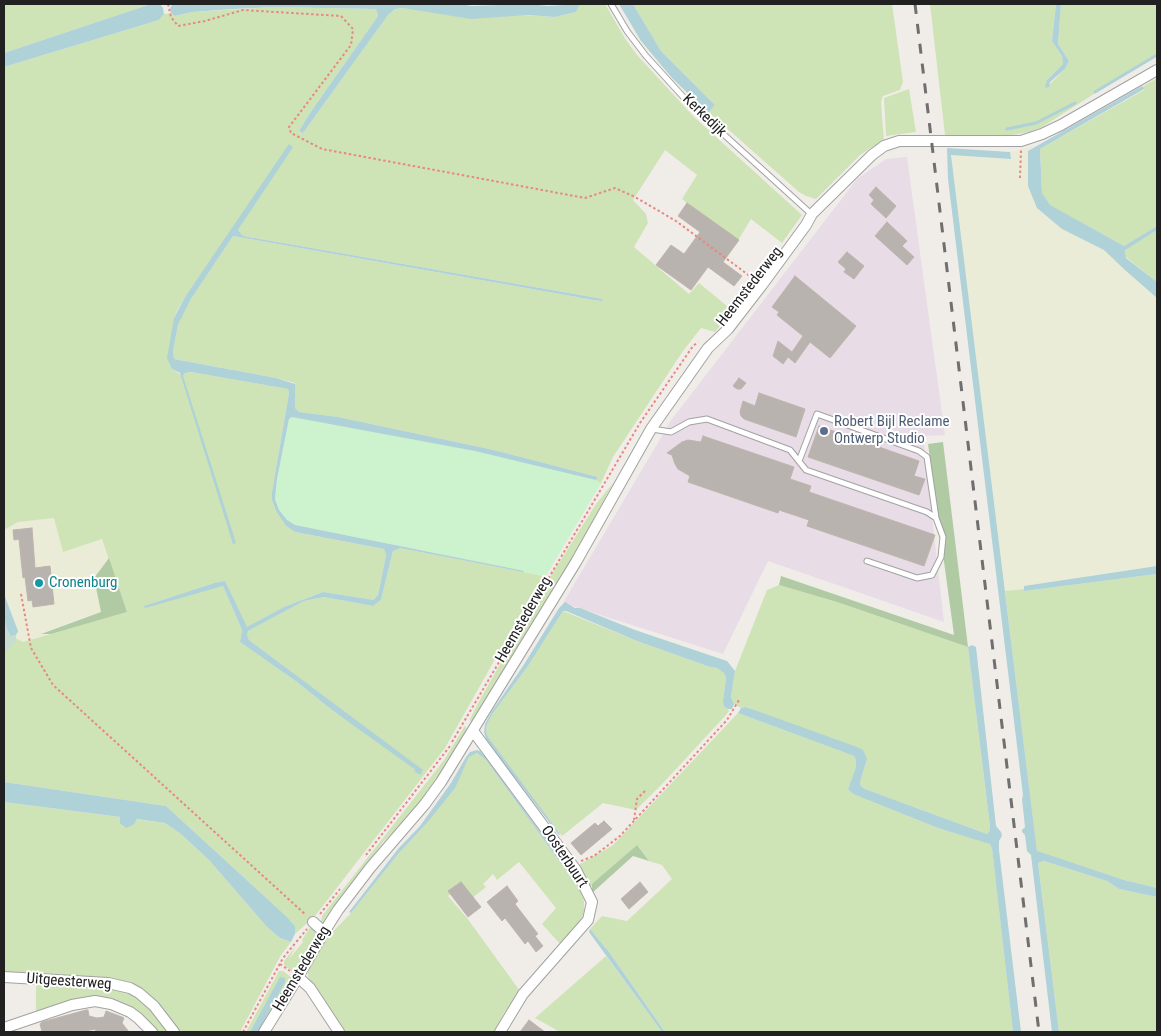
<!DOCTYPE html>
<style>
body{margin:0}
#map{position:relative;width:1161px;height:1036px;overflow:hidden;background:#f0ede9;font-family:"Roboto Condensed",sans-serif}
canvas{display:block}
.frame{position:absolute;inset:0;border:5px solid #212121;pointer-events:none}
</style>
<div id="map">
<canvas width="1161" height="1036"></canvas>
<div class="frame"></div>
</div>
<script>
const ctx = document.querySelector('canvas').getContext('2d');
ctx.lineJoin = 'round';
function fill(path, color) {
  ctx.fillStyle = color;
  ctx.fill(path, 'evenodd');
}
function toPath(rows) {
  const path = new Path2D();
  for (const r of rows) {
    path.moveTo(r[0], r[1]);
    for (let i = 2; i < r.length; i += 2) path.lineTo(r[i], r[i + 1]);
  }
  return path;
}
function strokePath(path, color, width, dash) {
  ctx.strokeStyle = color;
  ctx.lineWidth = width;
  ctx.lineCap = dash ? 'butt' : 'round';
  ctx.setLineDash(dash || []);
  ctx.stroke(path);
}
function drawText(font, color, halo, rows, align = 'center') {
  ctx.font = font + ' "Roboto Condensed",sans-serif';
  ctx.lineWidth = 4;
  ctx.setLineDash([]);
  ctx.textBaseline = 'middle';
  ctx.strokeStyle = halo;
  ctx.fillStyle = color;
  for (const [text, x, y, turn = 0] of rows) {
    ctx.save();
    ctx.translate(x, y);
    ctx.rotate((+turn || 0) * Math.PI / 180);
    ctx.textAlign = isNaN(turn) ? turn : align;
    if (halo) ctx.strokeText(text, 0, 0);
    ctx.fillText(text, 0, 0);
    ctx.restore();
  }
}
fill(toPath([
 [907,157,945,435,923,436,944,622,768,561,723,654,563,603,672,419,857,179,886,159]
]), '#e8dce6');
fill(toPath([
 [1036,145,1028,151,1028,186,1062,229,1104,249,1126,271,1157,298,1157,566,1024,586,1024,589,1005,591,1002,581,951,155,1011,159,1010,152],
 [55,518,63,552,102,539,109,558,94,578,101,612,42,633,51,634,23,642,11,636,18,631,4,594,4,530,18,522]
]), '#ebecd7');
fill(toPath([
 [4,4,151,4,4,53],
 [580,4,605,4,626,40,637,55,694,117,802,215,782,243,751,219,737,242,682,199,697,175,665,150,633,200,646,214,648,223,634,247,689,294,699,283,732,310,715,332,701,328,683,351,613,457,601,483,545,577,534,590,445,748,322,907,314,917,295,934,295,926,286,916,166,806,4,782,4,617,7,629,11,636,23,642,127,612,102,539,63,552,54,518,18,522,4,530,4,67,159,20,164,14,171,13,175,16,192,12,275,7,376,9,378,16,310,113,299,131,303,133,388,15,395,9,403,8,555,17,576,12],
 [292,146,238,230,243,236,603,299,602,301,594,300,233,236,191,299,178,325,173,351,174,359,276,378,295,383,295,408,299,412,338,417,494,450,598,477,596,480,475,451,292,417,279,510,287,520,295,525,406,546,523,572,400,548,393,551,381,600,373,606,325,597,304,601,248,631,247,635,249,640,422,770,332,710,297,682,240,642,242,630,223,586,144,606,214,583,225,581,246,628,284,607,323,592,368,599,373,600,378,595,386,555,384,549,295,532,286,526,276,511,272,500,272,492,289,393,288,389,191,372,185,373,183,376,172,369,174,318,178,309,185,297],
 [633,4,892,4,903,82,900,90,883,96,881,102,884,142,872,147,860,155,816,199,806,196,799,192,713,116,708,113,715,105,661,51],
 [930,4,1056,4,1052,41,1062,56,1063,64,1047,80,1046,88,1065,69,1069,61,1058,44,1061,4,1157,4,1157,54,1042,127,1029,132,1007,136,945,135],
 [1157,78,1157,226,1124,246,1049,205,1042,193,1040,149,1144,90,1142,87],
 [909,89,916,132,886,136,884,98],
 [1157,230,1157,282,1126,257,1125,249],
 [613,483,562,579,472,723,471,723,470,719,477,705,540,593,596,504],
 [1157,574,1157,888,1124,880,1037,852,1005,591,1024,589,1024,591],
 [779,585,837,602,968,647,990,826,990,830,987,834,865,789,861,786,860,782,867,759,747,707,741,708,734,704,731,697,735,671,767,590],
 [563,611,637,641,710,667,717,668,723,671,726,678,723,701,729,711,726,715,665,781,636,810,603,803,562,836,523,786,488,737,486,731,487,724,493,713,528,666],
 [738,713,854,756,856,760,856,767,848,789,853,794,938,828,989,843,992,847,1013,1032,665,1032,609,952,590,929,602,916,627,921,672,879,662,865,649,861,637,845,590,887,577,866,613,845],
 [465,726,468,730,437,780,406,820,383,842,374,855,370,865,325,922,321,923,322,916,444,760],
 [477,753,486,760,580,890,584,901,584,912,581,920,577,928,561,945,542,924,556,908,519,862,497,880,493,874,483,884,486,887,471,899,460,886,448,896,467,918,520,991,504,1013,494,1032,344,1032,311,983,308,977,308,968,323,942,351,913,399,853,426,824,462,772,469,757],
 [4,802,165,823,181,834,209,860,267,927,280,938,291,942,281,955,240,1032,177,1032,141,991,4,975],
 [1044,861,1107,881,1119,889,1157,897,1157,1032,1059,1032,1038,863],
 [311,926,316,930,314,939,294,973,284,965,284,961,296,946,289,959,303,942,302,940],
 [606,956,662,1032,560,1032,535,1018],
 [279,971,283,971,292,978,261,1032,258,1032,267,1015,267,1002,250,1032,246,1032],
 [36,982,120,988,144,1002,170,1032,157,1032,150,1023,114,1001,36,1014]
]), '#cee3b6');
fill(toPath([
 [943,442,968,647,837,602,779,585,781,576,954,635,928,444],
 [109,558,127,612,51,634,41,634,101,612,94,578],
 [637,845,649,861,633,856,592,893,592,884]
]), '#b0caa3');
fill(toPath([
 [5,622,11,636,16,635,16,641,4,653,4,626]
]), '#c8dcd2');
fill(toPath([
 [292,417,475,451,596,480,601,483,545,577,523,572,523,571,295,525,287,520,279,510,275,499,277,479,289,419]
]), '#ccf3ce');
fill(toPath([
 [151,4,160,4,163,8,164,14,159,20,4,67,4,53],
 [173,4,460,4,472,6,529,4,548,6,580,4,576,12,555,17,527,15,471,19,403,8,395,9,388,15,303,133,299,131,310,113,378,16,376,9,275,7,233,9,192,12,175,16,171,13,170,8],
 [619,4,633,4,661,51,715,105,708,113,672,78,641,41],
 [1056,4,1061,4,1058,44,1069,61,1065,69,1050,82,1049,87,1045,88,1047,80,1063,64,1062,56,1052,41],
 [1142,86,1144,89,1040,149,1042,193,1050,205,1124,246,1157,226,1157,230,1125,250,1126,258,1157,282,1157,298,1126,271,1104,250,1062,229,1037,208,1028,186,1028,151],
 [289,144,293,147,238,230,243,236,603,299,602,301,594,300,233,236,191,299,178,325,173,351,174,359,276,378,295,384,295,408,299,412,338,417,494,450,598,477,596,480,475,451,292,417,289,419,277,479,275,499,279,510,287,520,295,525,524,571,523,572,400,548,393,551,381,600,373,606,324,597,304,601,248,631,247,635,249,640,423,770,420,773,332,710,297,682,240,642,242,630,223,586,145,608,144,606,214,583,225,581,247,627,284,607,323,592,368,599,373,600,378,595,386,555,384,549,295,532,286,526,276,511,272,500,272,492,289,393,288,389,191,372,185,373,183,376,236,543,233,544,180,373,172,369,167,358,174,318,185,297],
 [947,148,1010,152,1011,159,951,155,1037,851,1124,880,1157,888,1157,897,1119,889,1107,881,1044,861,1038,863,1059,1032,1052,1032,1031,855,1027,851,1025,835,1022,832,1022,830,1025,827,1022,799,1023,795,948,179],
 [1157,566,1157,574,1024,591,1024,586],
 [4,594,18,631,16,635,11,636,7,629,4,617],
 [565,602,575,608,580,608,635,630,727,661,735,671,731,697,734,704,732,709,728,709,724,706,723,701,726,678,724,673,717,668,710,667,637,641,566,611,563,611,528,666,493,713,487,724,486,731,488,737,560,834,559,835,500,759,486,739,484,732,485,724,492,711,523,666,559,608],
 [972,645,976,647,996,826,1001,832,1002,836,999,841,999,850,1021,1032,1013,1032,992,848,990,844,938,828,853,794,848,789,856,767,856,760,854,756,738,713,741,708,746,707,857,747,863,750,867,759,860,782,861,786,865,789,987,834,990,830,990,826,968,647],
 [477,750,480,751,486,758,576,881,575,883,486,760,477,753,469,757,455,788,426,824,399,853,351,913,349,912,398,849,420,826,451,783,466,757,470,752],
 [4,782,166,806,286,916,295,926,295,934,291,942,280,938,267,927,209,860,181,834,165,823,137,819,133,825,126,828,120,823,120,817,4,802],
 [590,929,609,952,665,1032,662,1032,589,932],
 [280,977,285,978,285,982,267,1015,258,1032,250,1032]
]), '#afd1d8');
strokePath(toPath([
 [1095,92,1157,55],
 [1007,129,1036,123,1075,103],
 [416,771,420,773,417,771]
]), '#afd1d8', 3);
const building = toPath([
 [876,187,896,206,886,218,871,204,874,200,869,195,876,187],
 [687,203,739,240,723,262,742,276,734,286,708,267,691,290,656,265,671,245,684,254,700,232,678,216,687,203],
 [887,222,907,241,902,246,914,257,907,265,875,236,887,222],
 [847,252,864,266,854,279,844,272,846,269,838,262,847,252],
 [795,276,856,326,830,358,810,342,795,363,788,357,783,364,773,356,778,341,792,352,803,336,777,315,779,312,772,307,795,276],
 [739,378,746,383,741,389,737,389,733,386,739,378],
 [759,393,805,409,796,437,744,419,741,416,740,412,743,401,755,406,759,393],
 [819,426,919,461,914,476,925,479,919,495,808,457,819,426],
 [703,436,794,467,790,479,811,486,809,492,935,535,924,566,807,526,809,520,779,510,778,513,688,482,690,476,678,469,675,464,672,455,667,453,682,442,688,440,701,442,703,436],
 [32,528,35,568,50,566,54,604,33,607,32,600,28,601,25,577,23,578,19,539,14,540,13,530,32,528],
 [604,821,612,829,581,855,571,843,595,823,598,826,604,821],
 [461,882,481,907,468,917,448,891,461,882],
 [640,882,648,892,629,909,621,899,640,882],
 [507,886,518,901,515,904,538,934,535,936,543,946,536,952,528,941,525,944,505,918,502,921,487,902,507,886],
 [86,1010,88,1010,89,1016,97,1018,104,1017,106,1011,122,1017,124,1018,122,1023,129,1032,95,1032,96,1029,80,1032,42,1032,40,1024,42,1022,86,1010],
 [529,1020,545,1032,520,1032,529,1020]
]);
fill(building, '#b9b3af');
strokePath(building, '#c0b4ad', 1);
const lane = toPath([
 [611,4,627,31,646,56,687,101,808,211],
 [652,429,671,432,689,422,707,419,790,450,806,470,927,512,936,518,943,537,941,557,932,575,917,578,867,561],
 [799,461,817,414,919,451,927,457,936,518]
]);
const street = toPath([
 [473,731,576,870,592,902,588,920,523,994,500,1032],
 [313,922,324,932],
 [4,977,108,983,130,988,139,993,154,1006,174,1032],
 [298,977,310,988,339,1032],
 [4,1028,72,1005,95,1001,111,1004,130,1012,138,1018,152,1032],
 [264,1032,298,977,324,932,338,910,370,868,425,804,441,782,576,562,651,429,708,348,728,329,762,285,806,225,812,214,872,155,884,146,899,141,1021,141,1042,134,1061,125,1157,70]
]);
strokePath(lane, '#a2a2a2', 7);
strokePath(street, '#a2a2a2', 12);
strokePath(toPath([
 [168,4,171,17,178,26,205,21,243,10,341,16,353,29,351,45,289,127,291,133,322,149,585,198,615,188,635,197,676,221,755,280],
 [1020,178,1021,150],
 [21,594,31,648,53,685,306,915],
 [452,742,640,423,693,346,698,342],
 [634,820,637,799,646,790],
 [366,855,450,746],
 [581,861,594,856,620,836,727,720,739,700],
 [320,914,340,889],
 [280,964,290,971],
 [243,1032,283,958,307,929]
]), '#e98781', 2, [2.5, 2.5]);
strokePath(lane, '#fff', 5);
strokePath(street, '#fff', 10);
strokePath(toPath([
 [915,4,1039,1032]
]), '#6f6f6f', 3, [10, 10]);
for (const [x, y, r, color] of [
 [824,431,5,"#5c6f8a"],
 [39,583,5,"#0f9aa8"]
]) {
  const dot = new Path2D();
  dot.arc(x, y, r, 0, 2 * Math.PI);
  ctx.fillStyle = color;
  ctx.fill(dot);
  strokePath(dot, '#fff', 2);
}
drawText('15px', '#212121', '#fff', [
 ["Kerkedijk",704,116,44],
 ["Heemstederweg",750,287,-52],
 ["Heemstederweg",524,620,-60],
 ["Oosterbuurt",564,857,56],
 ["Heemstederweg",302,969,-59],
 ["Uitgeesterweg",69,982,4]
]);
drawText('15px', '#4e5e75', '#fff', [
 ["Robert Bijl Reclame",834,422],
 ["Ontwerp Studio",834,439]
], 'left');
drawText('15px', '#0d838f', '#fff', [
 ["Cronenburg",49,583]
], 'left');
</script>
